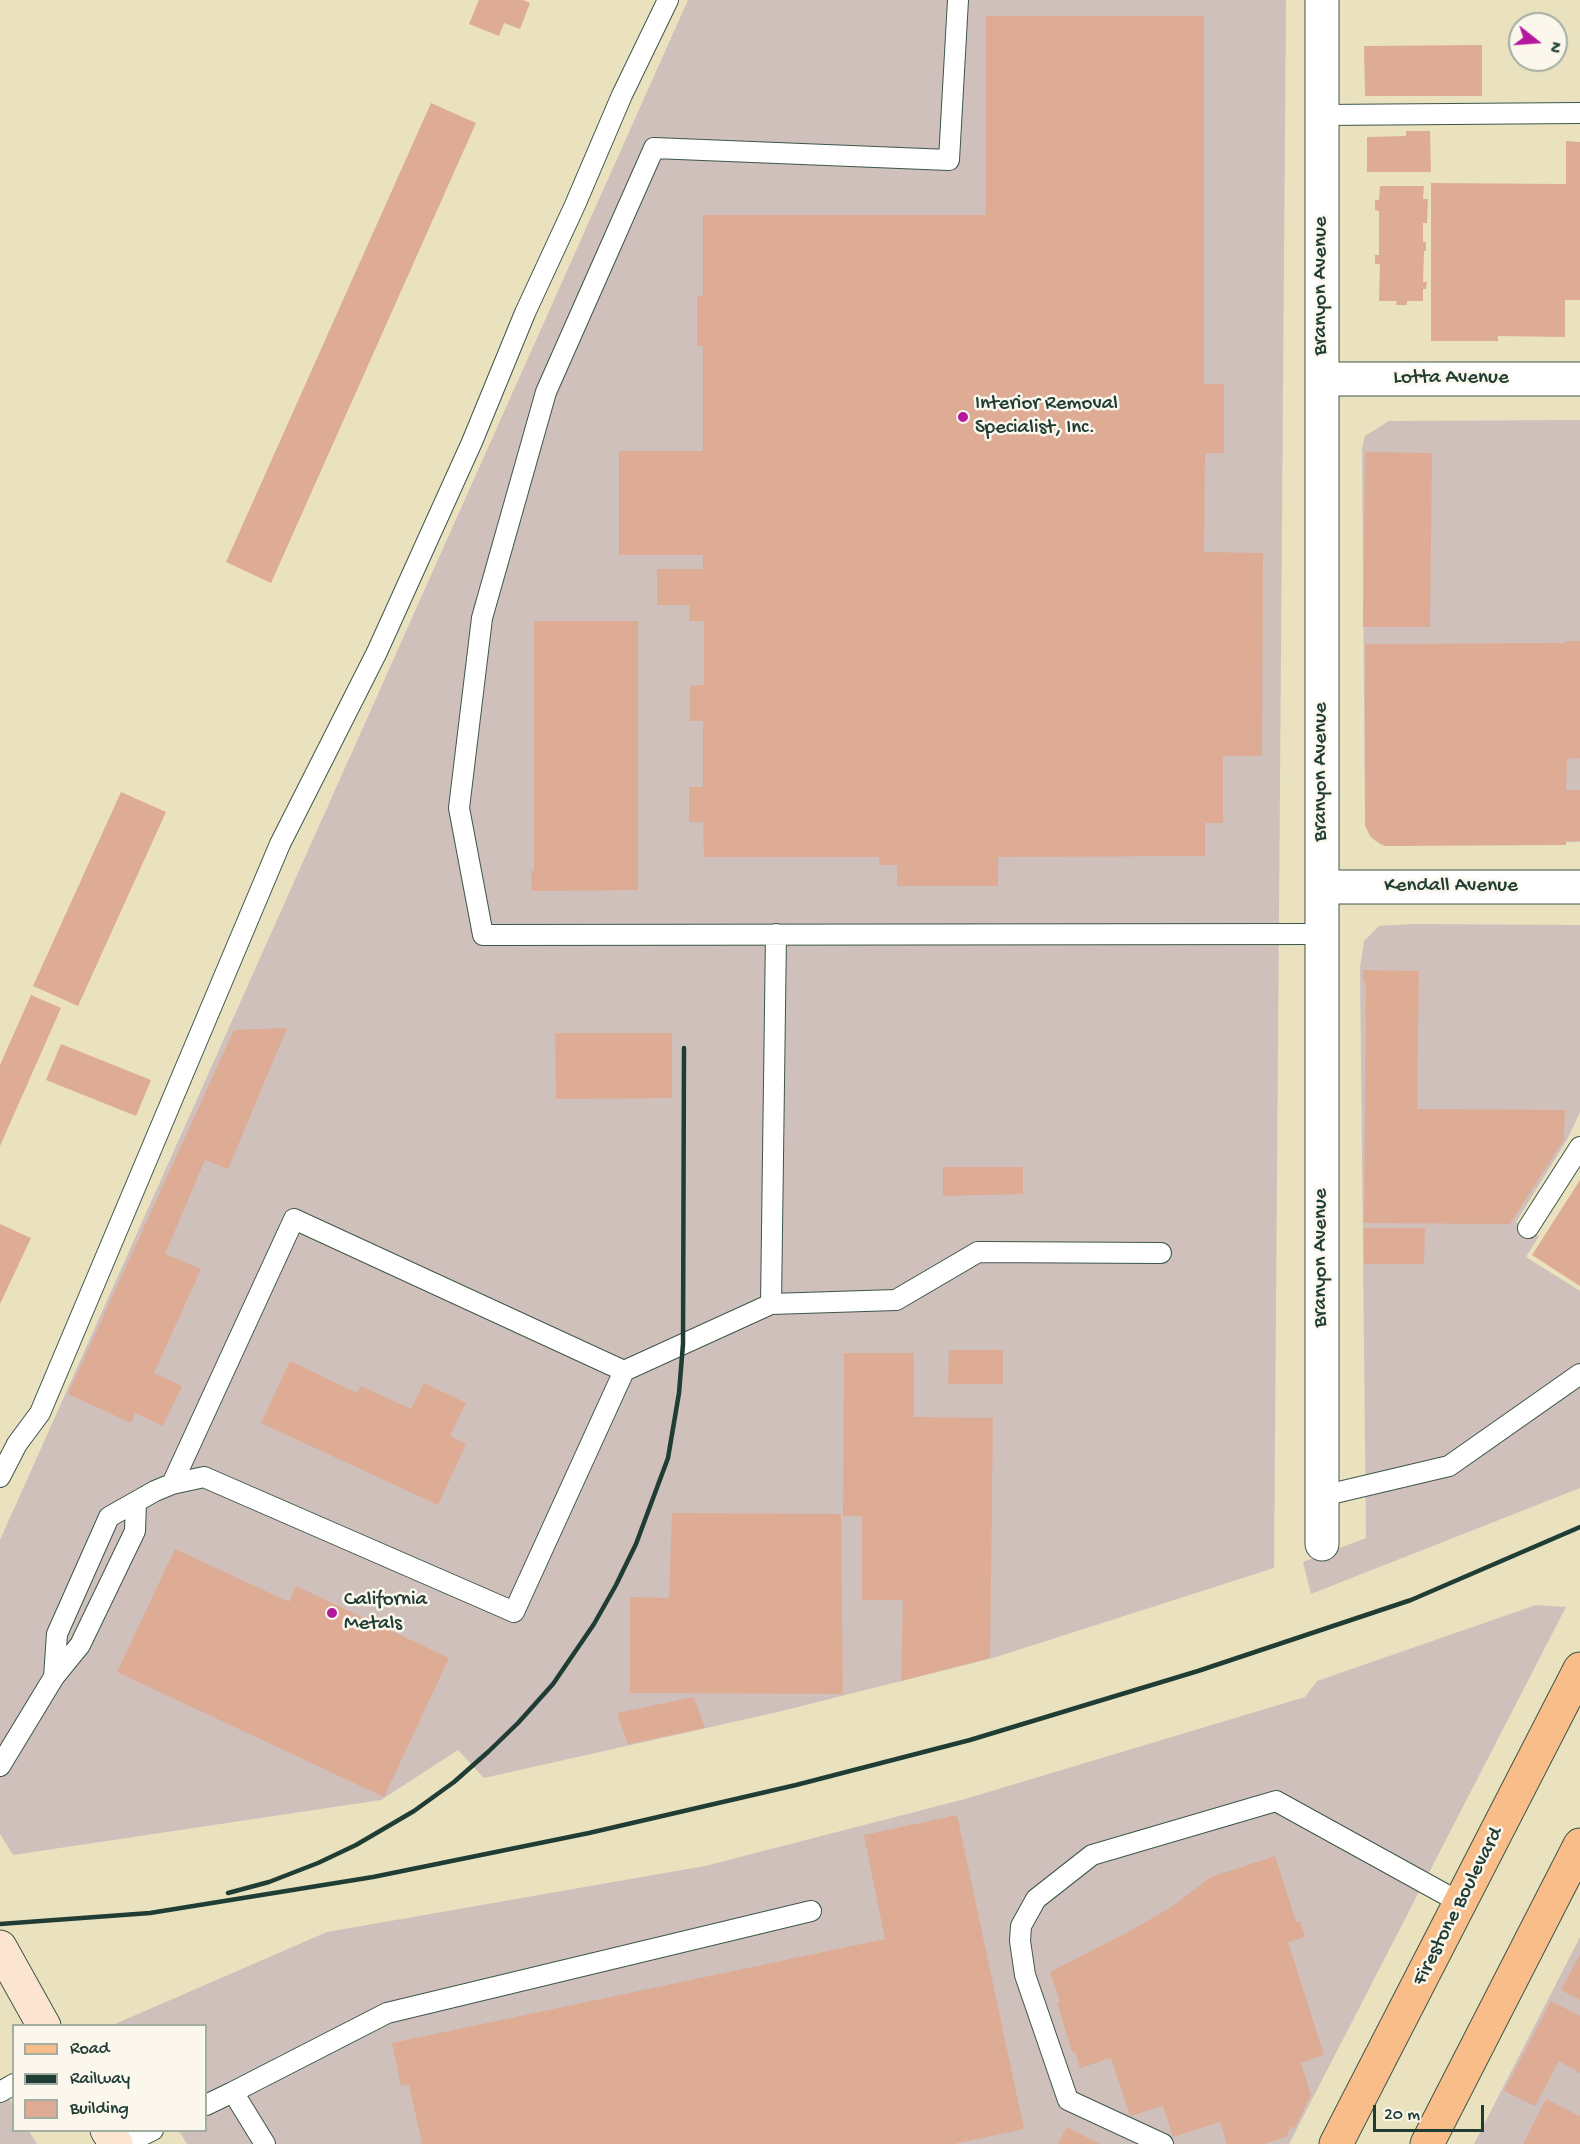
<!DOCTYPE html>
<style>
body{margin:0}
#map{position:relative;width:1580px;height:2144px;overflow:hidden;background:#eae2bf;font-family:"Gochi Hand",sans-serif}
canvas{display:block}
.legend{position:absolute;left:12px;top:2024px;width:195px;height:108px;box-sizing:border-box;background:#fbf7ec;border:2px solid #a3ada2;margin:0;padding:8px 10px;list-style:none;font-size:18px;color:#1f3d34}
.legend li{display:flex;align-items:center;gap:12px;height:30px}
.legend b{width:30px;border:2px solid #a3ada2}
.north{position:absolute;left:1508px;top:12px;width:60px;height:60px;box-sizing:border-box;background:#fbf7ec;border:2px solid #a3ada2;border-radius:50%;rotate:107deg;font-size:16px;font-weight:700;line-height:24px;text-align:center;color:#1f3d34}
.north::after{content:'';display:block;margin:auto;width:21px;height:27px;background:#b5179e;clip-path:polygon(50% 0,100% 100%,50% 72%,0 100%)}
.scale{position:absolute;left:1373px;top:2105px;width:111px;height:27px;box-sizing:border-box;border:3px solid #1f3d34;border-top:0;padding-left:8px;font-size:18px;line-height:21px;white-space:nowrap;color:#1f3d34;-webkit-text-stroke:4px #fbf7ec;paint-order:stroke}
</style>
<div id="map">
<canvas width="1580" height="2144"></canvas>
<ul class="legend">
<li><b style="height:8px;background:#f8bd89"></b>Road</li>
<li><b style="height:8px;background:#1f3d34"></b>Railway</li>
<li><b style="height:16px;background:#deab95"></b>Building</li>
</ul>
<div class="north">N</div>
<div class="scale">20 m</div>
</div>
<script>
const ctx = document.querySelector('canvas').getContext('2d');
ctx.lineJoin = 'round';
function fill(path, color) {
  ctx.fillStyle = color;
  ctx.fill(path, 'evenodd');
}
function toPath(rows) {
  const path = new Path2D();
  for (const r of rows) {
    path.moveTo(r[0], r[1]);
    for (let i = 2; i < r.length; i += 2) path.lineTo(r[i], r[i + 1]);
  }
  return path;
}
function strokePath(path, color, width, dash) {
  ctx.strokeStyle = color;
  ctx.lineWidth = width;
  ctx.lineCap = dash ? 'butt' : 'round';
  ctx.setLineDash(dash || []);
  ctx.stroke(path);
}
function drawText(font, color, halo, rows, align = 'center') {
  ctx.font = font + ' "Gochi Hand",sans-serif';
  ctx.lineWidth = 5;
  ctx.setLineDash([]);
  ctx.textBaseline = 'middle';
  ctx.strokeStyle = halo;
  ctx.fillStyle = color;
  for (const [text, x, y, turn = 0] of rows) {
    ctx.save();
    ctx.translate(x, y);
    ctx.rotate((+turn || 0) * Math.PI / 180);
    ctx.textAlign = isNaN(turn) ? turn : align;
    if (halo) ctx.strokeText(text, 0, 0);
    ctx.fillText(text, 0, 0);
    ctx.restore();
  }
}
fill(toPath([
 [688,0,1286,0,1274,1568,993,1658,782,1711,484,1778,458,1750,381,1800,13,1855,0,1834,0,1540],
 [1580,420,1580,842,1385,846,1380,844,1370,836,1365,825,1362,448,1365,436,1389,421],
 [1412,924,1580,925,1580,1112,1568,1138,1516,1222,1539,1236,1526,1257,1580,1291,1580,1488,1311,1594,1303,1562,1366,1538,1360,968,1364,941,1379,926],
 [1536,1605,1566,1607,1289,2144,187,2144,179,2131,206,2130,206,2026,116,2026,115,2024,327,1932,705,1866,965,1799,1305,1697,1317,1681],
 [1580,1937,1580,2144,1474,2144],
 [0,2083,13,2105,14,2130,29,2131,37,2144,0,2144]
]), '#cfc0bb');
fill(toPath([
 [479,0,523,0,530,3,520,29,504,23,499,36,469,24],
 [986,16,1204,16,1204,384,1224,384,1224,453,1205,453,1204,552,1263,553,1262,756,1223,756,1223,823,1205,823,1205,856,998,857,998,886,897,886,897,865,879,865,879,857,704,857,703,822,689,822,689,787,703,787,703,721,690,721,690,686,704,685,704,621,689,621,690,605,657,605,657,569,703,569,703,555,619,555,619,451,703,451,703,346,697,346,697,296,703,296,703,215,986,215],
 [1482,45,1482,96,1365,96,1364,46],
 [431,103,476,123,271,583,226,562],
 [1406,131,1430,131,1431,172,1367,172,1367,137,1406,136],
 [1566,141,1580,142,1580,300,1565,300,1565,337,1498,336,1498,341,1431,341,1431,183,1566,184],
 [1380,186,1424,186,1423,199,1428,199,1427,223,1423,223,1423,242,1426,242,1426,251,1424,251,1423,282,1427,282,1426,289,1423,289,1423,301,1407,301,1407,305,1396,305,1397,301,1379,301,1380,264,1375,264,1375,255,1379,255,1379,211,1375,210,1375,200,1379,200],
 [1365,452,1432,453,1430,627,1363,627],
 [534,621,638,621,638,890,532,891,531,871,534,871],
 [1565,641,1580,641,1580,758,1567,759,1566,790,1580,790,1580,841,1566,841,1566,845,1385,846,1376,841,1370,836,1365,825,1365,644,1565,643],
 [121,792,166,812,78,1006,33,986],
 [1363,970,1419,971,1417,1109,1565,1110,1564,1139,1510,1224,1364,1223,1366,981,1363,981],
 [31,995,61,1008,0,1146,0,1065],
 [287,1028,228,1169,205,1160,165,1254,201,1269,154,1373,182,1386,163,1426,135,1413,131,1423,68,1394,234,1030],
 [555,1033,672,1033,672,1098,556,1099],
 [61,1044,151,1080,136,1116,46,1080],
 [943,1167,1023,1167,1023,1194,943,1196],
 [1580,1180,1580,1286,1532,1255],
 [0,1224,31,1238,0,1304],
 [1364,1228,1425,1228,1424,1264,1364,1264],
 [949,1350,1003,1350,1003,1384,948,1384],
 [844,1353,914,1353,914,1417,993,1418,990,1658,901,1681,903,1600,862,1600,862,1516,843,1516],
 [290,1361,357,1393,361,1386,411,1409,424,1383,466,1403,450,1436,466,1444,438,1505,261,1423],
 [672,1513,841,1514,843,1694,630,1693,630,1597,669,1598],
 [175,1549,289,1602,296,1586,449,1658,384,1797,117,1672],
 [694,1697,705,1728,628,1744,617,1713],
 [957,1815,1024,2129,954,2144,422,2144,409,2084,401,2086,392,2043,885,1939,864,1835],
 [1275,1856,1296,1922,1300,1921,1305,1937,1288,1942,1324,2055,1301,2063,1311,2095,1294,2129,1292,2125,1286,2137,1264,2144,1227,2144,1220,2122,1173,2137,1163,2106,1130,2116,1111,2058,1080,2068,1075,2052,1072,2052,1057,2003,1060,2002,1050,1972,1130,1931,1173,1906,1211,1877],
 [1580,1954,1580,2000,1561,1990],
 [1551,2001,1580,2016,1580,2073,1559,2061,1535,2106,1504,2091],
 [1546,2099,1580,2116,1580,2144,1523,2144],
 [1067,2127,1100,2144,1058,2144]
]), '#deab95');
const lane = toPath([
 [958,0,949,160,654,148,546,392,482,618,459,808,483,935,1322,934],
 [1322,115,1580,113],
 [776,934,771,1304,896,1300,978,1252,1161,1253],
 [1528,1228,1580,1147],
 [0,1477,17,1444,40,1413,280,844,377,652,472,442,525,313,575,205,622,95,668,0],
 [172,1484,294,1219,624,1371],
 [1322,1496,1449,1466,1580,1374],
 [54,1677,57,1634,109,1517,155,1491,172,1484,204,1477,514,1612,624,1371,771,1304],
 [0,1766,54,1677,80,1645,135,1531,136,1502],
 [0,2092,14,2084],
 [233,2092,387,2013,811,1911],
 [206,2105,233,2092,265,2144],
 [125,2144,153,2130],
 [1163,2144,1068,2100,1025,1975,1020,1941,1021,1926,1036,1899,1092,1855,1276,1801,1461,1903]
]);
const street = toPath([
 [1322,379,1580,379],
 [1322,887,1580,887],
 [1322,1544,1322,0]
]);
const secondary = toPath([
 [0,1947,44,2026],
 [107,2130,116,2144]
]);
const primary = toPath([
 [1336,2144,1580,1669],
 [1427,2144,1580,1845]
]);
strokePath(lane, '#3d5649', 22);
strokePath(street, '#3d5649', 35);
strokePath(secondary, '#3d5649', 35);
strokePath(primary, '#3d5649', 35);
strokePath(lane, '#fff', 20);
strokePath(street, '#fff', 33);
strokePath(secondary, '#fce5d0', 33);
strokePath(primary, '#f8bd89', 33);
strokePath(toPath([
 [228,1893,269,1882,318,1863,356,1845,414,1811,454,1782,488,1752,518,1723,553,1684,594,1624,616,1585,636,1544,668,1458,679,1393,683,1344,684,1048],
 [0,1924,150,1913,373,1877,589,1833,796,1785,970,1740,1198,1671,1411,1600,1580,1527]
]), '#1f3d34', 4.5);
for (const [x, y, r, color] of [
 [963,417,6,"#b5179e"],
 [332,1613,6,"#b5179e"]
]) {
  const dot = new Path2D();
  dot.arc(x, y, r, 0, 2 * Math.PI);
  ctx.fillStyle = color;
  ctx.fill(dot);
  strokePath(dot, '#fbf7ec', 2);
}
drawText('21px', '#1f3d34', '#fbf7ec', [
 ["Branyon Avenue",1322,286,-90],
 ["Lotta Avenue",1451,379],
 ["Branyon Avenue",1322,772,-90],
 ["Kendall Avenue",1451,887],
 ["Branyon Avenue",1322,1258,-90],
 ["Firestone Boulevard",1459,1907,-63]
]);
drawText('21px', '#1f3d34', '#fbf7ec', [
 ["Interior Removal",975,405],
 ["Specialist, Inc.",975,429],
 ["California",344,1601],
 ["Metals",344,1625]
], 'left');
</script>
